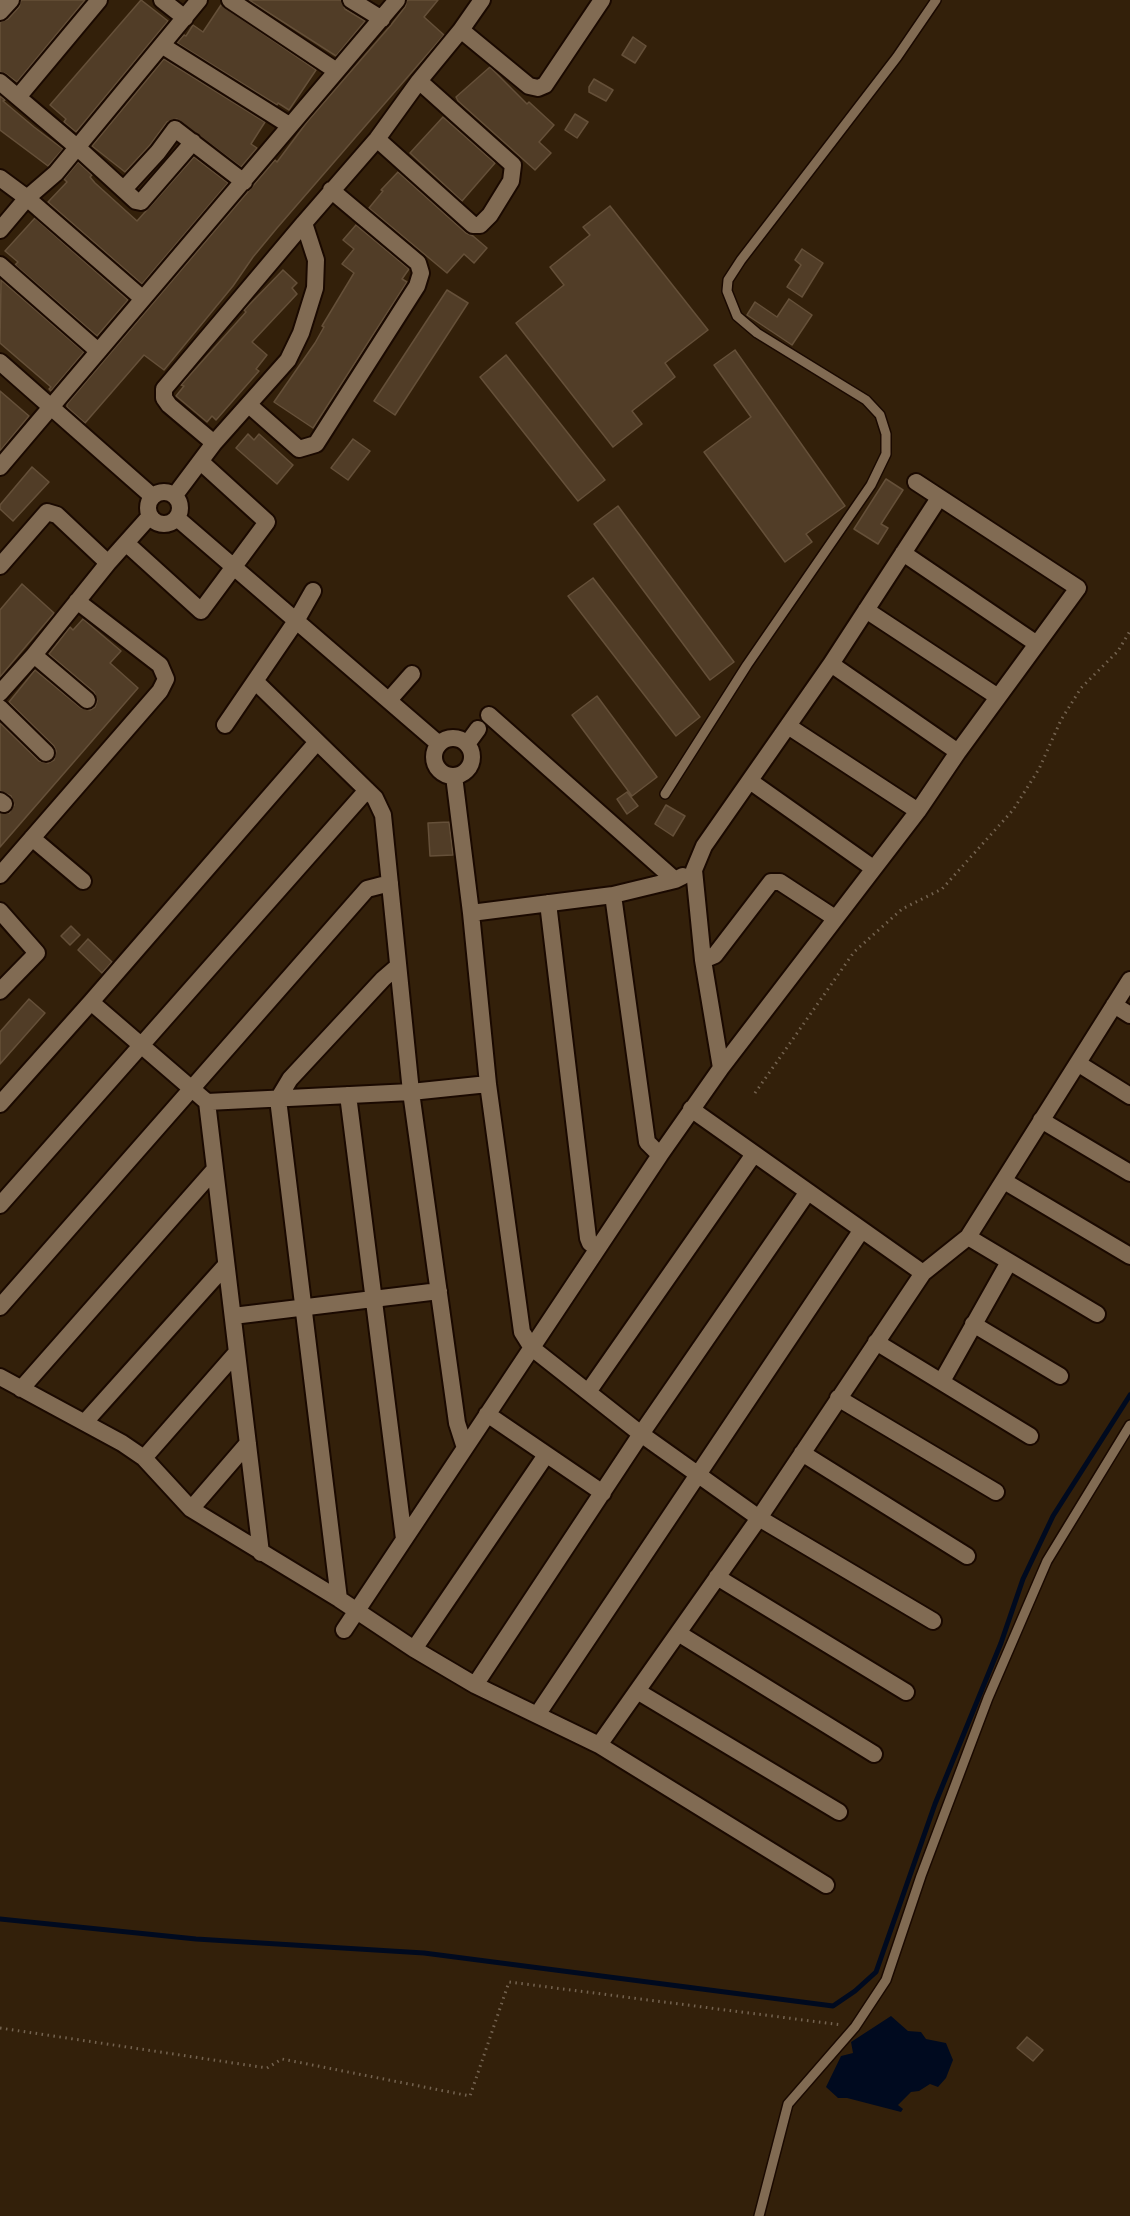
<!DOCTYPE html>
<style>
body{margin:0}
canvas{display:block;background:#33200a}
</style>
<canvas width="1130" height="2216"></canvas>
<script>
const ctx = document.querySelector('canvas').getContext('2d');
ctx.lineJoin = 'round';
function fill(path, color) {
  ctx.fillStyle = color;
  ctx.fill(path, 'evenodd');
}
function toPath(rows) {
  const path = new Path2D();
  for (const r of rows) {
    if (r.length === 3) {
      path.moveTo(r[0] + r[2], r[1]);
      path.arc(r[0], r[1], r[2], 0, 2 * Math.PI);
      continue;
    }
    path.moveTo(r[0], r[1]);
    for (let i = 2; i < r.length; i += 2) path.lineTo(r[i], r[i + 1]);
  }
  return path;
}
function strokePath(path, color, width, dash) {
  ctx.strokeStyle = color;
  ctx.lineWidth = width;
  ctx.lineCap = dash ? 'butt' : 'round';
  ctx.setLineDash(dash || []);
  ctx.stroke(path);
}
fill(toPath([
 [891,2016,908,2031,921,2032,926,2039,946,2043,953,2060,946,2078,938,2087,930,2084,919,2091,911,2092,898,2105,903,2109,901,2112,847,2098,838,2098,826,2087,841,2056,853,2053,851,2042]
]), '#000a1f');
strokePath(toPath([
 [0,1919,196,1939,424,1953,833,2006,855,1991,876,1972,935,1804,1001,1643,1023,1579,1053,1516,1130,1395]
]), '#000a1f', 5);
const building = toPath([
 [21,0,85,0,17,82,6,74,0,72,0,22,8,19,19,7,21,0],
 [141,0,168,21,76,132,64,122,66,119,50,105,141,0],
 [249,0,341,0,345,9,365,21,336,56,249,0],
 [407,0,438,0,424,17,444,35,277,228,253,257,233,286,164,370,144,355,85,423,67,407,67,404,275,160,277,162,307,122,391,25,405,7,407,0],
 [221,5,316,70,289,110,278,103,277,105,177,43,184,35,186,36,193,25,203,32,221,5],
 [633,37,646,46,635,63,622,55,633,37],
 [164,59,265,122,251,144,257,148,241,167,177,119,167,122,150,145,125,172,92,146,164,59],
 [490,67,527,104,529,102,554,125,539,142,551,153,535,170,458,101,456,97,490,67],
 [594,79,613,90,606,101,589,92,589,87,594,79],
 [0,96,5,100,3,101,34,127,63,149,48,166,0,130,0,96],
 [575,114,588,122,577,138,565,130,575,114],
 [443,117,495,163,462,201,410,153,443,117],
 [194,157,228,183,142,284,48,202,67,182,64,179,78,162,92,175,90,177,95,183,137,221,194,157],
 [398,172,466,233,473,236,487,248,474,263,464,254,447,273,369,208,383,191,381,190,398,172],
 [610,206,708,330,665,363,675,377,632,411,642,424,613,447,516,323,564,285,550,267,590,235,583,227,610,206],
 [35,218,128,300,97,336,15,265,18,262,5,251,35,218],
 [356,225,409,269,402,279,407,282,313,428,274,402,315,343,324,327,322,326,354,273,342,264,354,249,343,240,356,225],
 [802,249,823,263,802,297,787,287,801,265,795,260,802,249],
 [283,270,297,283,292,288,297,294,252,342,267,355,256,369,259,371,216,420,212,416,207,422,176,396,184,386,181,385,246,312,244,310,246,308,283,270],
 [1,280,84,352,51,391,49,389,51,387,0,343,1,280],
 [447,290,468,303,395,415,374,401,447,290],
 [789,299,812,315,792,345,747,315,755,302,777,317,789,299],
 [735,350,845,506,806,534,812,542,785,562,704,452,751,417,714,365,735,350],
 [506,355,605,480,578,501,480,377,506,355],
 [0,391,29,416,0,451,0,391],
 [248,434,254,440,259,434,293,465,277,484,236,448,248,434],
 [353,439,370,451,348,480,331,468,353,439],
 [32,467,49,482,13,521,0,509,0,505,32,467],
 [886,479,903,490,881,524,888,528,878,544,854,529,886,479],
 [618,506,734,662,710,680,594,524,618,506],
 [593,578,700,717,676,736,568,596,593,578],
 [22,584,54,613,0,677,0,610,22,584],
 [83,619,121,651,110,663,138,688,0,847,0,813,9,813,14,805,11,796,0,791,0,723,39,761,48,763,54,760,56,751,54,746,9,702,35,670,81,708,90,710,95,707,97,701,94,692,49,654,70,627,73,630,83,619],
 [597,696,657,777,632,796,572,715,597,696],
 [627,792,638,806,627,814,617,799,627,792],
 [666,805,685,816,673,836,655,824,666,805],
 [449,822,453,855,430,856,428,823,449,822],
 [71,926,80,935,70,945,61,936,71,926],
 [88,939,112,962,102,973,78,950,88,939],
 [29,999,45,1013,0,1064,0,1032,29,999],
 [1027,2037,1043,2050,1033,2061,1017,2048,1027,2037]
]);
fill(building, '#513d27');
strokePath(building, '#655039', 1.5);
const service = toPath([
 [665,794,747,665,871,485,886,454,886,434,880,415,866,400,757,333,737,316,727,291,728,280,741,260,897,57,936,0],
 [759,2216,788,2104,855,2027,886,1980,921,1876,988,1698,1047,1561,1130,1425]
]);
const minor = toPath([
 [162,0,185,18],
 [230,0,335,70],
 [351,0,382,19],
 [482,0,461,30,529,86,538,88,545,85,602,0],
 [0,12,11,0],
 [163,46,289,125],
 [0,82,78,148,136,201,141,202,193,142],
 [18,97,99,0],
 [377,139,473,225,480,225,490,215,511,181,513,165,419,81],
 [0,178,27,198,142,298],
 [124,189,158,152,175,129,244,182],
 [0,230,27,198,56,173,199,0],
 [0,265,98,351],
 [0,362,152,496],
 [249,405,299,449,316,444,417,286,421,273,418,263,331,190],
 [214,443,169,405,164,398,164,389,304,223],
 [0,467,397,0],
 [916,482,1078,588,958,752],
 [164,508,16],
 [175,495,214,443,288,360,301,333,315,288,316,260,304,223,377,139,419,81,461,30],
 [177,518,439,744],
 [126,543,201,611,267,522,201,462],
 [903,553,1037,644],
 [0,566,47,512,57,515,108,563],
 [866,610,998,697],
 [34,655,87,700],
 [256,682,375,798,383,815,411,1092,457,1423,465,1448],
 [0,693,34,655,108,563,150,516],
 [389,700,412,674],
 [0,708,46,753],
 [489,715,675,880],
 [225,725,296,621,313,591],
 [788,726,918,811],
 [453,757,19],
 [467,744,478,729],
 [454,776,471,913,488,1084,522,1332,532,1348,641,1434,759,1518,923,1273],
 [750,781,873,868],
 [0,801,4,804],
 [32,838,83,881],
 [0,875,160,691,166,679,160,665,77,601],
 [613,895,647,1142,660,1155],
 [548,903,588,1238,590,1243,598,1248],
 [0,911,37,953,0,991],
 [471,913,613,895,675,880,683,876],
 [703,960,715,955,771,882,780,882,835,918],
 [91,1002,207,1102,411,1092,488,1084],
 [1114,1005,1130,1015],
 [1079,1064,1130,1096],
 [721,1068,918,811,958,752,831,664],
 [348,1095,404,1539],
 [207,1102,261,1553],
 [0,1104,91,1002,317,742],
 [691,1109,923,1273,968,1237,1130,980],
 [1041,1120,1130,1173],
 [1004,1181,1130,1256],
 [0,1205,367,790],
 [968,1237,1097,1314],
 [0,1307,367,889,390,883],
 [233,1316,439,1291],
 [973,1324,1060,1376],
 [876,1342,1030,1436],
 [0,1377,122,1443,144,1458,191,1509,339,1599,414,1649,475,1685,599,1745,826,1885],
 [942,1381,1009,1262],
 [21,1389,215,1169],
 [588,1392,754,1154],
 [838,1398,996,1492],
 [487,1414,603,1493],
 [85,1422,226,1265],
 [802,1453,967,1556],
 [144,1458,237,1352],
 [191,1509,248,1443],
 [717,1577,906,1692],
 [339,1599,278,1099,290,1079,383,979,398,966],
 [344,1630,660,1155,721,1068,703,960,694,870,704,846,831,664,939,498],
 [678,1633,874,1754],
 [414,1649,546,1455],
 [475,1685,641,1434,807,1193],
 [637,1691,839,1812],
 [537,1715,861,1231],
 [599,1745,759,1518,933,1621]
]);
strokePath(service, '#1a0900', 12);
strokePath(minor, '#1a0900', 20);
strokePath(toPath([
 [755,1093,854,952,902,909,942,889,1013,810,1039,769,1061,720,1081,688,1118,651,1130,631],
 [0,2028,267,2068,282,2059,470,2096,509,1982,842,2025]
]), '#746350', 3, [1.5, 4.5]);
strokePath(service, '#816b53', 9);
strokePath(minor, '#816b53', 16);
</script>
